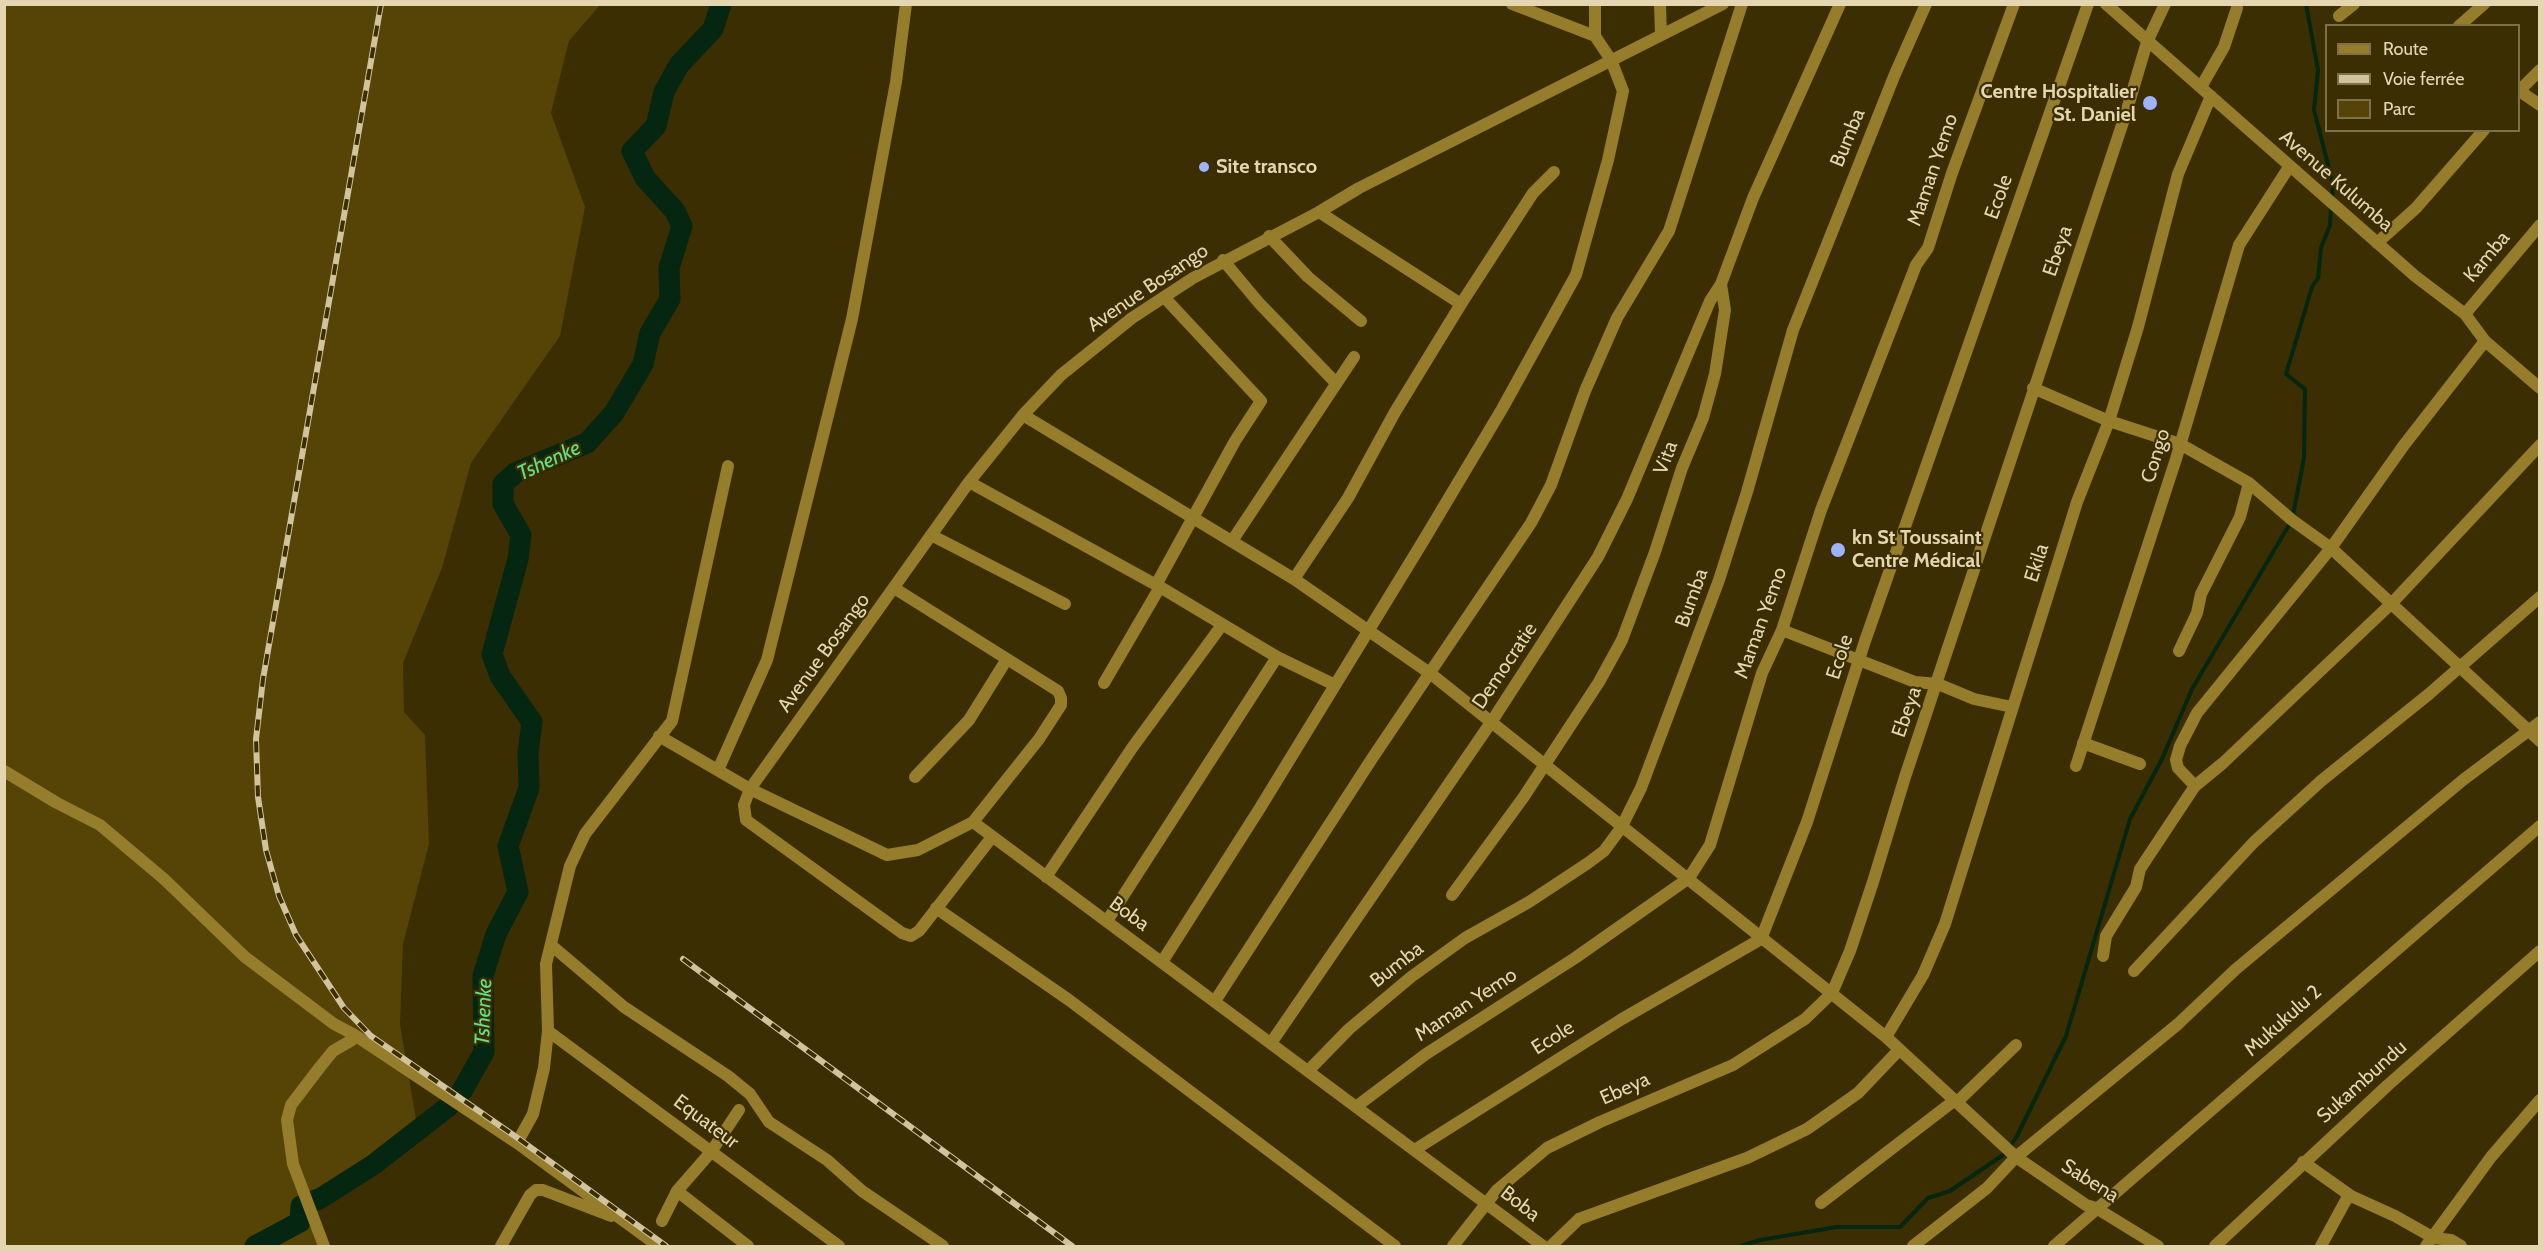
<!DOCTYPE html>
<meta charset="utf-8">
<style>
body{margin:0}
#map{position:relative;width:2544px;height:1251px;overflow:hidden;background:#3b2e02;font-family:Cabin,sans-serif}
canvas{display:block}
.frame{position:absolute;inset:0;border:6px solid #e3d6b1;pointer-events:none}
.legend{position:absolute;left:2325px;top:24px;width:195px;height:108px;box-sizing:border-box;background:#3b2e02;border:2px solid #7e7148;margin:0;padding:8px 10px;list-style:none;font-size:18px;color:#e3d6b1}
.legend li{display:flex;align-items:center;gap:12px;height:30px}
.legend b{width:30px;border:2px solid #7e7148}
</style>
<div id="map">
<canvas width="2544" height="1251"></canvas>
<div class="frame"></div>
<ul class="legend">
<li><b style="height:8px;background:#957d2c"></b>Route</li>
<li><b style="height:8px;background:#d0c39d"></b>Voie ferrée</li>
<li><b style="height:16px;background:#554406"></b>Parc</li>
</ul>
</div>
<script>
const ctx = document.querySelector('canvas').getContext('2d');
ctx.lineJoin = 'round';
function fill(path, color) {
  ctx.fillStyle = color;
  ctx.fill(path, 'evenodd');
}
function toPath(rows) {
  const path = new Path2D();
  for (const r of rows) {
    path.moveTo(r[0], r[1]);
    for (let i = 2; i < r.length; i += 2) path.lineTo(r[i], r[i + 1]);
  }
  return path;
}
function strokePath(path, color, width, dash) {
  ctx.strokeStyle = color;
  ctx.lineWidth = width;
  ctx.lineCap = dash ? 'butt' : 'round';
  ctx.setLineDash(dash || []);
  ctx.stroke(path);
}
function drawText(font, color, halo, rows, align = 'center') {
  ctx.font = font + ' Cabin,sans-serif';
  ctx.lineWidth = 4.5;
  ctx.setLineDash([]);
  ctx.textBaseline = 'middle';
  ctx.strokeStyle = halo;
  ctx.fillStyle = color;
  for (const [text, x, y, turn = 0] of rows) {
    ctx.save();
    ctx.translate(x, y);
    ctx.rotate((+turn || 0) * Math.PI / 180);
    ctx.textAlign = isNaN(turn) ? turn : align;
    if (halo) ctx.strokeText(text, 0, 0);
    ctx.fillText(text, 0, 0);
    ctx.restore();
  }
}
fill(toPath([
 [5,5,600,5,569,41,551,113,585,207,560,336,471,463,442,568,403,663,404,712,425,735,429,844,403,944,400,1024,417,1126,317,1198,320,1246,5,1246]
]), '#554406');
strokePath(toPath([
 [2306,4,2318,70,2314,110,2333,184,2332,199],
 [1741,1246,1760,1240,1837,1227,1900,1227,1928,1198,1950,1191,2006,1153,2017,1136,2066,1036,2130,819,2162,759,2192,689,2292,520,2304,458,2305,389,2286,374,2312,287,2318,278,2321,248,2330,225,2331,206]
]), '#052611', 4);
strokePath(toPath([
 [462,1091,484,1052,483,976,496,934,518,892,508,846,529,788,528,753,532,722,500,676,492,654,518,559,521,535,503,504,503,484,515,473,587,443,614,413,643,364,650,333,670,299,669,268,682,226,675,211,645,178,632,151,656,126,664,92,679,65,713,29,721,4],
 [255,1246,300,1222,301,1206,321,1198,373,1165,449,1106]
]), '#052611', 21);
strokePath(toPath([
 [1595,4,1595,36],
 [1660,4,1661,35],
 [2106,4,2415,276,2465,314,2485,341,2540,388],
 [2339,16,2354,4],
 [2459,26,2484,4],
 [2201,87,2224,47,2237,8],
 [2518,90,2540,105],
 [2518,92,2540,70],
 [1319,212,1461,304],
 [1269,236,1308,277,1361,321],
 [2377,243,2416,208,2484,130],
 [1223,260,1259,303,1336,383],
 [2465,314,2540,225],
 [2033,388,2109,421,2180,444,2249,483,2292,520,2331,548,2540,741],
 [1023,415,1294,579,1431,674,1886,1037,2016,1157,2086,1205,2096,1208,2158,1246],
 [969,482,1160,587,1277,657,1335,685],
 [931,535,1065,604],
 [1232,541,1354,357],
 [1294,579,1348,498,1395,412,1461,304,1533,193,1554,172],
 [1156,585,1235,441,1261,401,1164,297],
 [894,588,1058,691,1061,698,1061,705,1039,739,973,822],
 [1782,630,1915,682,1938,684,1974,699,2012,707],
 [2179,651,2197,613,2201,594,2240,517,2249,483],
 [1104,683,1160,587],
 [659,736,750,789,887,855,918,850,973,822,1543,1246],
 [2083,743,2140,764],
 [2076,766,2176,459,2239,245,2289,167],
 [718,770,767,660,852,319,896,82,906,4],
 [4,771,57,803,100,825,164,879,245,957,334,1024,353,1034,352,1040,333,1051,320,1067,291,1105,287,1120,293,1164,324,1246],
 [915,777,969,720,1007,659],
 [2195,786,2178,768,2176,760,2180,746,2197,713,2331,548,2404,445,2485,341],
 [992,837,919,931,911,936,902,933,746,820,744,805,750,789,969,482,1023,415,1061,375,1132,318,1193,278,1319,212,1359,188,1723,4],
 [1046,877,1132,748,1222,625],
 [1452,895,1523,798,1599,682,1622,640,1655,552,1682,468,1703,418,1715,374,1725,310,1721,284,1753,198,1840,4],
 [936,908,1069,1000,1395,1246],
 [1107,921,1277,657],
 [551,945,624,1007,728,1076,750,1094,769,1122,827,1160,862,1191,943,1246],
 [2103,956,2106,936,2136,887,2140,869,2195,786,2223,763,2392,603,2540,445],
 [1162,962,1260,808,1422,543,1502,409,1576,275,1608,160,1623,91,1611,60,1595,36,1512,4],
 [2134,971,2254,842,2321,781,2429,694,2540,597],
 [1215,1001,1373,757,1531,523,1551,485,1585,391,1617,318,1669,231,1742,4],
 [548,1031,839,1246],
 [353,1034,517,1143,658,1246],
 [1886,1037,1923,975,1945,924,2077,502,2109,421,2138,327,2178,174,2211,96],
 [1271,1043,1492,721,1598,557,1627,499,1710,301,1721,284],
 [1309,1070,1349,1029,1411,977,1465,938,1529,902,1588,863,1604,851,1621,828,1641,788,1719,580,1747,492,1793,330,1895,74,1926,4],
 [1957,1102,2016,1045],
 [1357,1106,1426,1054,1575,958,1689,878,1710,845,1762,673,1782,630,1821,510,1916,265,1928,248,1952,173,2014,4],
 [517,1143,533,1114,544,1068,548,1031,546,964,570,866,585,834,672,721,728,466],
 [1416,1149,1622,1019,1761,939,1807,822,1865,641,2088,4],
 [2303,1162,2351,1196,2395,1216,2434,1238,2451,1240,2461,1246],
 [677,1191,748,1246],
 [1821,1203,1955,1100],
 [662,1221,677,1191,711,1152,739,1110],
 [501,1246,530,1195,536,1190,543,1190,611,1216],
 [1453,1246,1497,1190,1547,1148,1600,1122,1733,1065,1805,1019,1832,993,1850,951,1873,882,1905,777,2126,113,2147,42,2165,4],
 [1551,1246,1579,1219,1747,1158,1807,1129,1858,1093,1898,1051],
 [1913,1246,1987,1188,2016,1157,2178,1024,2236,969,2463,780,2540,722],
 [2054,1246,2540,826],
 [2215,1246,2388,1085,2540,951],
 [2321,1246,2346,1200,2351,1196],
 [2426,1246,2491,1157,2540,1100]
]), '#957d2c', 12);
const rail = toPath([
 [381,4,263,679,256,739,258,797,266,850,279,896,296,935,344,1008,371,1036,519,1139,666,1246],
 [683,959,1072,1246]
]);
strokePath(rail, '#d0c39d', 6);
strokePath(rail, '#3b2e02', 4, [11]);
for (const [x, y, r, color] of [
 [2150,103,8,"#9fb3fd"],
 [1204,167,6,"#9fb3fd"],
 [1838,550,8,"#9fb3fd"]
]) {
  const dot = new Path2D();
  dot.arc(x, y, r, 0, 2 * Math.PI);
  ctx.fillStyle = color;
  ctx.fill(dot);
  strokePath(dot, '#3b2e02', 2);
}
drawText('bold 20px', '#e3d6b1', '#3b2e02', [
 ["Centre Hospitalier",2136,92,"right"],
 ["St. Daniel",2136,115,"right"],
 ["Site transco",1216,167],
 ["kn St Toussaint",1852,538],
 ["Centre Médical",1852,561]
], 'left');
drawText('20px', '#e3d6b1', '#3b2e02', [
 ["Bumba",1848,138,-68],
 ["Maman Yemo",1933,170,-71],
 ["Avenue Kulumba",2336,181,41],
 ["Ecole",1999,197,-70],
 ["Ebeya",2058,251,-71],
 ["Kamba",2487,257,-50],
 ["Avenue Bosango",1148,288,-34],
 ["Congo",2156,456,-73],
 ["Vita",1666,458,-69],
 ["Ekila",2037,563,-72],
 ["Bumba",1692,598,-70],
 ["Maman Yemo",1761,623,-70],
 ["Avenue Bosango",824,653,-54],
 ["Ecole",1840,657,-72],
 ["Democratie",1505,666,-56],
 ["Ebeya",1907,712,-71],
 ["Boba",1129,914,36],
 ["Bumba",1397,965,-38],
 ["Maman Yemo",1466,1005,-33],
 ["Mukukulu 2",2283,1021,-42],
 ["Ecole",1553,1038,-32],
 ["Sukambundu",2362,1082,-42],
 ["Ebeya",1625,1089,-24],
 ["Equateur",706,1122,37],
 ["Sabena",2090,1181,32],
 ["Boba",1520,1204,38]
]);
drawText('italic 21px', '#5fe18a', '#3b2e02', [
 ["Tshenke",549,461,-25],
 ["Tshenke",484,1012,-88]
]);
</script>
